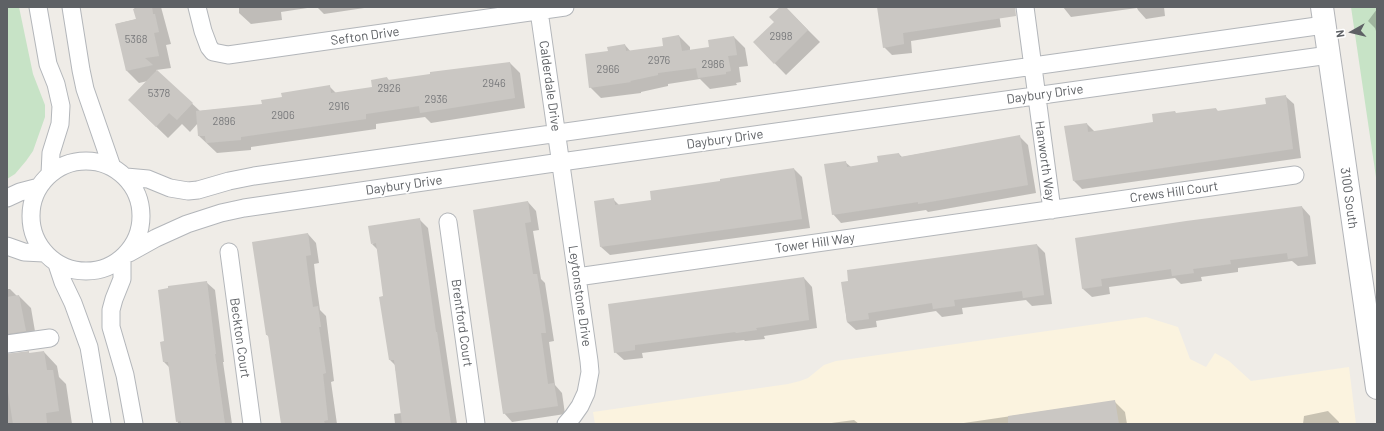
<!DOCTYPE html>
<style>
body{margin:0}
#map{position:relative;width:1384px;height:431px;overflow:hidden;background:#efece7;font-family:Barlow,sans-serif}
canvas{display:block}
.frame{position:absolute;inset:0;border:8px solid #5e6165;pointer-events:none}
.north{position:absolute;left:1332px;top:12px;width:40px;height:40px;-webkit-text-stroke:3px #fff;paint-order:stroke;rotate:262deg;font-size:11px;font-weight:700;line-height:16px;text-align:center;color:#5e6165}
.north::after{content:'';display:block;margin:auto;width:14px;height:18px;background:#5e6165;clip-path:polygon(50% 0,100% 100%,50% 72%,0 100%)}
</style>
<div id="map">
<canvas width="1384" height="431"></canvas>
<div class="frame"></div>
<div class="north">N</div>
</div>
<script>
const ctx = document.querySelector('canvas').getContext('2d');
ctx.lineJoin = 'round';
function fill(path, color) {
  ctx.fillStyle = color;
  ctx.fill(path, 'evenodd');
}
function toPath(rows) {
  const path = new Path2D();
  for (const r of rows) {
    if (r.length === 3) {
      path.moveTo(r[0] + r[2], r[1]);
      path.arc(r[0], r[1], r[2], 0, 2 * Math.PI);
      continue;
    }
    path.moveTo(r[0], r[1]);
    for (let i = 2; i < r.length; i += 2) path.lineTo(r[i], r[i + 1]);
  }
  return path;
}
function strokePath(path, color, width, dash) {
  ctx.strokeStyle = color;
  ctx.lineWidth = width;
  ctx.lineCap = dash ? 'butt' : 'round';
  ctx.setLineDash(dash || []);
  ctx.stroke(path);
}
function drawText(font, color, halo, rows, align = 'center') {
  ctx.font = font + ' Barlow,sans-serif';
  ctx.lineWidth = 4;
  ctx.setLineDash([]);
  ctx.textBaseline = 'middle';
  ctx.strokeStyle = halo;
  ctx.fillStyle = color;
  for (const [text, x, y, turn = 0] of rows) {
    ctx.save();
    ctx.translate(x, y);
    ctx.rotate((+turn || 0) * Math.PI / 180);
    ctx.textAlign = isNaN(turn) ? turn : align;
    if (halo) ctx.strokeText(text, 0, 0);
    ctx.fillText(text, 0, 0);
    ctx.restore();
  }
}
fill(toPath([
 [1146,317,1178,327,1190,359,1206,367,1215,353,1229,361,1251,381,1349,367,1356,424,595,424,593,412,788,384,800,381,808,378,824,365,836,361]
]), '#fbf3df');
fill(toPath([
 [7,7,19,7,33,74,45,105,45,117,33,151,26,161,15,174,7,179],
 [1351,7,1377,7,1377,184]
]), '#c7e3c6');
fill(toPath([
 [134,7,161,7,171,44,166,45,171,68,156,70,200,111,263,105,283,98,329,86,336,93,373,88,387,78,390,81,510,63,520,73,525,108,431,123,425,117,376,124,376,129,251,147,251,150,217,153,199,136,198,123,190,132,182,124,168,138,142,113,148,81,139,83,127,71,116,24,137,19],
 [239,7,314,7,281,12,282,20,251,24,239,13],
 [317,7,371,7,324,14],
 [781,7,785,7,820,42,786,75,754,42,775,22],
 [878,7,998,7,1001,27,911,41,912,53,892,55,884,47],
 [1063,7,1164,7,1165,16,1146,19,1138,10,1137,8,1071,17],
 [1377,9,1377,34,1375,28,1368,21],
 [679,36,690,47,690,51,710,48,734,37,745,48,748,66,739,67,741,82,736,83,737,85,710,89,700,79,668,84,668,86,641,92,641,93,601,98,590,87,609,52,625,45,631,52,664,47],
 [1285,96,1294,104,1301,158,1082,189,1074,181,1087,124,1095,132,1154,123,1177,114,1216,109,1219,112,1267,105],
 [1019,136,1028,145,1036,193,928,212,926,210,841,223,833,214,845,162,851,167,880,163,899,154,902,157],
 [794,169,802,177,810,228,610,255,601,247,613,199,619,205,652,201,721,182],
 [528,202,536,211,539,230,533,231,541,279,545,283,554,341,549,342,555,385,562,393,565,414,512,422,504,413,474,211],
 [1302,207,1310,216,1316,264,1298,266,1292,261,1238,268,1238,272,1201,277,1202,281,1181,284,1175,278,1109,287,1110,294,1092,297,1083,289,1076,239],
 [419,219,428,228,457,424,395,424,394,414,402,413,395,365,390,360,384,297,378,250,372,244],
 [308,234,316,243,319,263,314,264,316,282,320,310,326,316,334,381,331,382,337,424,282,424,269,337,267,335],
 [1037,245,1045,253,1052,304,1032,306,1026,300,962,308,963,314,942,317,936,311,876,321,877,327,856,330,847,322,842,283],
 [804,278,812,287,817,328,764,336,765,339,745,341,744,340,642,353,643,358,624,360,615,352],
 [206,282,215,290,224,362,223,362,232,424,178,424,170,368,164,362,165,342],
 [7,289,10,289,17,296,19,296,31,308,37,343,7,347],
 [28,352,31,354,44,352,57,366,59,377,66,384,72,424,7,424,7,354],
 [1114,401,1125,412,1127,424,957,424],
 [1328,411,1339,422,1339,424,1303,424,1304,416],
 [854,420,859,424,824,424]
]), '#0003');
fill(toPath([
 [141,7,152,7,153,14,155,14,159,32,154,33,159,56,145,58,153,65,126,71,115,24,136,19,133,9],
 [780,7,786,7,808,30,774,64,753,42,774,22,769,17],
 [877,7,1015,7,1016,16,903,33,904,44,883,48],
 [679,35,682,51,709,47,708,40,734,36,737,55,728,56,731,71,726,72,726,74,698,78,696,68,658,73,658,75,630,81,631,82,589,88,585,54,608,51,607,47,625,44,626,51,663,46,662,38],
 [510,62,515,98,420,113,419,106,366,114,366,119,241,137,241,140,206,143,205,136,198,136,196,111,262,104,261,100,282,97,281,93,330,85,331,93,372,87,371,80,387,77,388,80,430,74,430,72],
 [157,70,193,103,177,120,169,113,156,127,128,100],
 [1286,95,1293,149,1073,181,1064,126,1087,123,1088,132,1153,122,1152,114,1175,111,1176,113,1216,108,1217,111,1266,104,1265,98],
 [1020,135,1028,185,918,204,918,202,832,215,824,164,846,161,847,167,878,162,877,156,899,153,900,157],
 [794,168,802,219,600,247,594,201,614,198,615,205,651,200,650,191,720,181,720,179],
 [528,201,531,222,525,223,533,274,537,274,544,316,546,333,541,333,548,384,554,383,558,406,503,414,473,210],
 [1302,206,1308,256,1288,259,1287,253,1230,260,1231,264,1193,269,1194,273,1172,276,1171,269,1101,279,1102,286,1082,289,1075,238,1186,221],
 [420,218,436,332,437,332,451,424,402,424,394,360,389,360,379,297,383,296,376,243,371,244,368,226],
 [308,233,311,255,306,256,308,273,313,307,318,306,321,327,319,327,326,373,323,374,328,420,324,421,325,424,281,424,268,335,266,335,252,242],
 [1037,244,1044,295,1023,298,1022,291,954,300,955,306,933,309,932,303,868,313,869,319,847,322,841,282,848,281,847,270],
 [804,277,809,320,756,328,757,330,736,333,735,332,635,345,635,350,614,353,608,304],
 [207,281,216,354,215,354,225,424,181,424,181,421,176,422,168,362,163,362,160,342,164,341,158,290,168,288,168,286],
 [19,295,26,331,7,334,7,297],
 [29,351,29,353,44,351,47,370,53,370,59,411,46,413,47,424,13,424,7,385,7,354],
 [1115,400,1119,424,1008,424,1008,416]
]), '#cac7c3');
const street = toPath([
 [38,7,48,64,56,84,61,106,60,124,51,153,50,174],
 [71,7,81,70,85,89,112,167],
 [197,7,203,31,209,47,213,52,228,55,565,7],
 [1025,7,1052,210],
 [539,11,589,361,590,372,586,393,580,406,573,416,566,424],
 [86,216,55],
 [126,177,148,179,170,188,188,191,198,190,229,181,254,176,1324,25],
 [7,198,20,192,39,187],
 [448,222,476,424],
 [7,246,24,252,44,253],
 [229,252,252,424],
 [129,253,156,238,187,224,221,213,244,208,561,162,1329,55],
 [122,260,122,279,114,299,111,310,111,327,125,375,134,424],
 [57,264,63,282,73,303,89,347,102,424],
 [577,277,1295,175],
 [7,344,50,338]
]);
const secondary = toPath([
 [1322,7,1377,388]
]);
strokePath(street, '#b3b6ba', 19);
strokePath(secondary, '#b3b5b9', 24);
strokePath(street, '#fff', 17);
strokePath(secondary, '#fff', 22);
drawText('11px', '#797a7c', null, [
 ["2998",781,36],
 ["5368",136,39],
 ["2976",659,60],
 ["2986",713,64],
 ["2966",608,69],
 ["2946",494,83],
 ["2926",389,88],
 ["5378",159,93],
 ["2936",436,99],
 ["2916",339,106],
 ["2906",283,115],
 ["2896",224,121]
]);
drawText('13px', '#5e6165', '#fff', [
 ["Sefton Drive",365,36,-8],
 ["Calderdale Drive",550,86,82],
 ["Daybury Drive",1045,94,-8],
 ["Daybury Drive",725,139,-8],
 ["Hanworth Way",1045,161,82],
 ["Daybury Drive",404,185,-8],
 ["Crews Hill Court",1174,192,-8],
 ["3100 South",1349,198,82],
 ["Tower Hill Way",815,243,-8],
 ["Leytonstone Drive",580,296,82],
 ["Brentford Court",462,323,82],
 ["Beckton Court",240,338,82]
]);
</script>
